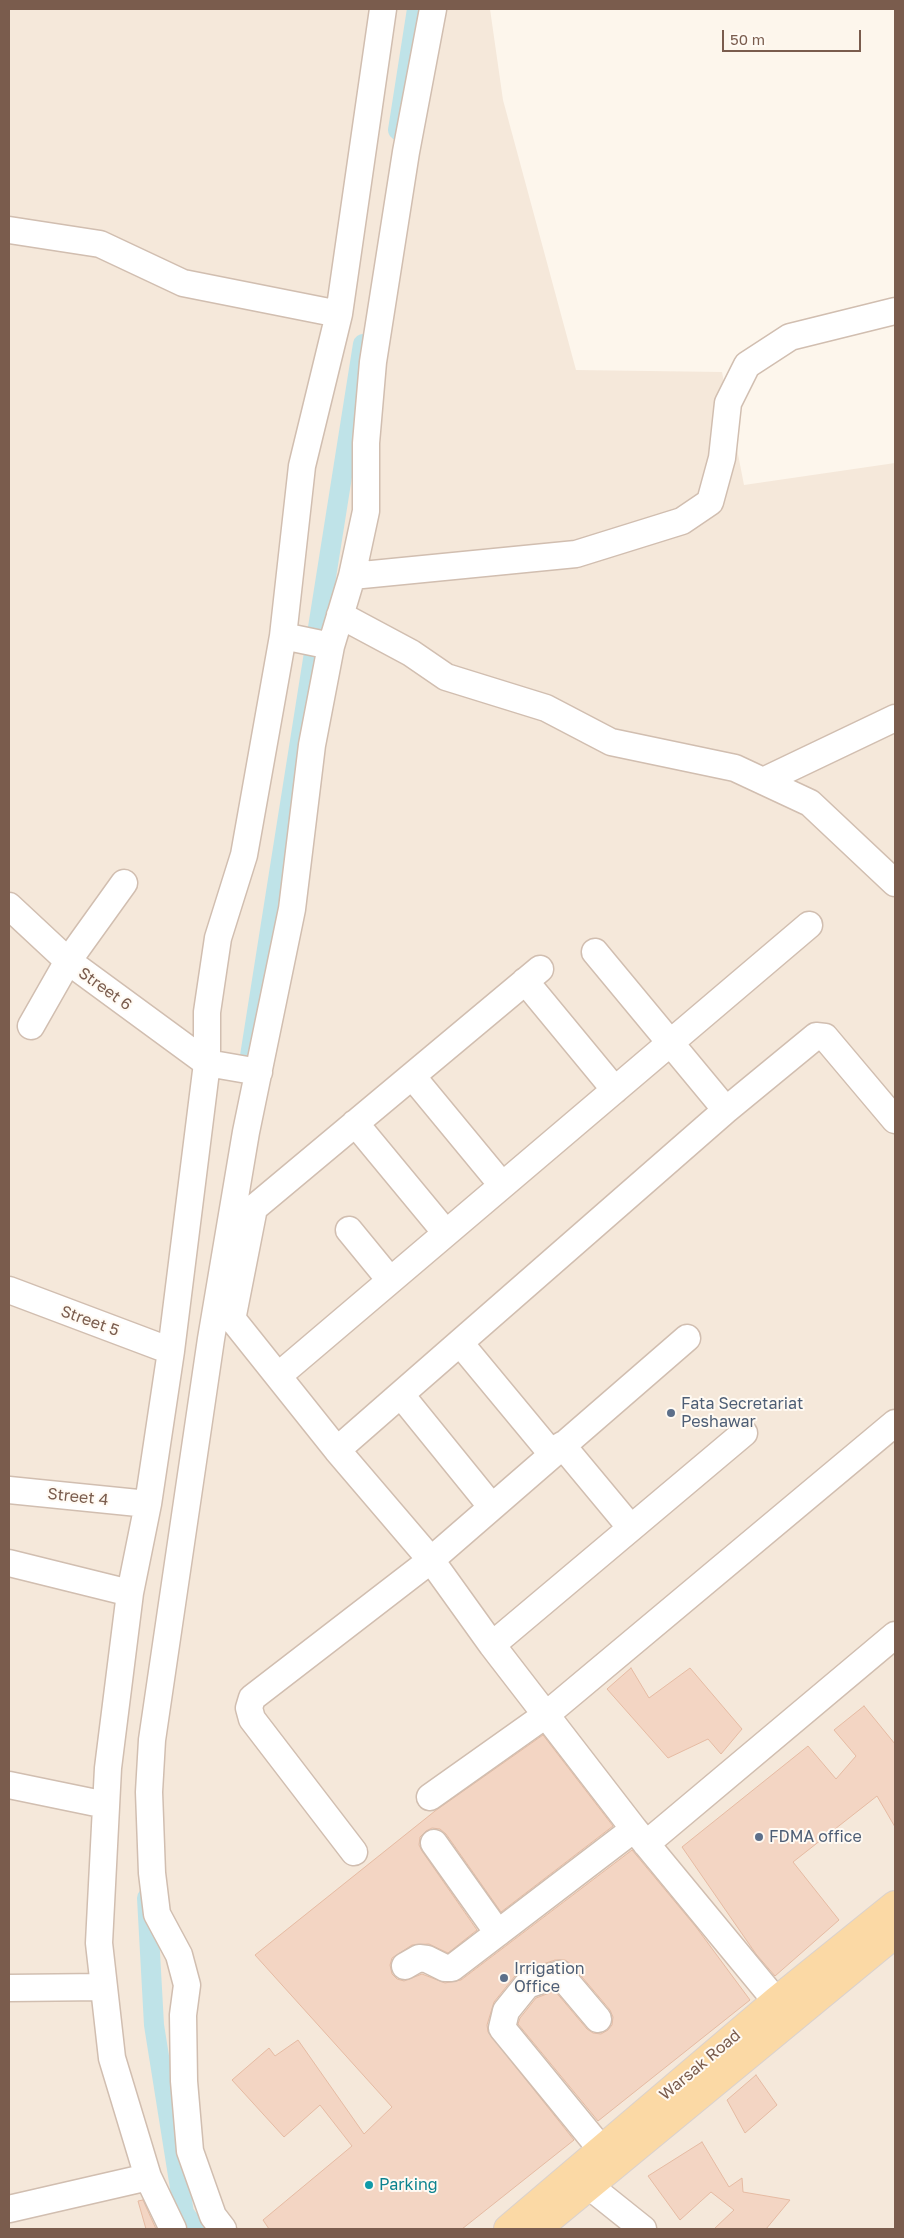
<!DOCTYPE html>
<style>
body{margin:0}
#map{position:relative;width:904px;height:2238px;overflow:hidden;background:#fdf6ec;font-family:"Golos Text",sans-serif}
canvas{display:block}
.frame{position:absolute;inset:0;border:10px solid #7a5c4d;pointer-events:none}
.scale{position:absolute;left:722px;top:30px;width:139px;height:22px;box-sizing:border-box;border:2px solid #7a5c4d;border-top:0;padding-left:6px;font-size:15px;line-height:18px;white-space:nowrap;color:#7a5c4d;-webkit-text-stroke:4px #fffaf3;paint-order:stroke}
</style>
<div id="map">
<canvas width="904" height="2238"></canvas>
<div class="frame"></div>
<div class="scale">50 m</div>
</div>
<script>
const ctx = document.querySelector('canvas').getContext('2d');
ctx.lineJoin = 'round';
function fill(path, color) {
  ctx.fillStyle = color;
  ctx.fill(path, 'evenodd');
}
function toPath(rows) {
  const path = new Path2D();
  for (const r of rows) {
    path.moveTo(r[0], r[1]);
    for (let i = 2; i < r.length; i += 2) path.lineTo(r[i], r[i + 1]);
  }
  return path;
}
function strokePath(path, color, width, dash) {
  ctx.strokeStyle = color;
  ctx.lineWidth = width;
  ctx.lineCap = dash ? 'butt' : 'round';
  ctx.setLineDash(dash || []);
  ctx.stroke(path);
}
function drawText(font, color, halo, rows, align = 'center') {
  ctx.font = font + ' "Golos Text",sans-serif';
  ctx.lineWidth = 4;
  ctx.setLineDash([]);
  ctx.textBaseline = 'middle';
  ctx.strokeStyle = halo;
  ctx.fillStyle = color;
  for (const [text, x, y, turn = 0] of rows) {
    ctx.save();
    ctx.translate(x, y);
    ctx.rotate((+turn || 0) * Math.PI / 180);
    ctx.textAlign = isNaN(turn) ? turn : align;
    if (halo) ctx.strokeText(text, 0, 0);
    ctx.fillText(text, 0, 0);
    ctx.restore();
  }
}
fill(toPath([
 [9,9,490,9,503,100,576,370,722,372,744,485,895,463,895,2229,9,2229]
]), '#f5e8da');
strokePath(toPath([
 [398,130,417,9],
 [250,1056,363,344],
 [147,1898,154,2025,184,2213,196,2229]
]), '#bfe3e8', 20);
const building = toPath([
 [631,1668,649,1698,690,1668,742,1729,721,1754,708,1739,668,1758,607,1689,631,1668],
 [864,1706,895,1744,895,1827,877,1796,793,1862,839,1920,775,1976,756,1954,682,1847,808,1746,836,1779,856,1756,834,1730,864,1706],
 [543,1735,613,1826,501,1912,446,1834,440,1829,432,1828,426,1831,420,1837,419,1845,422,1851,477,1930,448,1953,429,1944,412,1945,392,1958,390,1965,392,1974,397,1979,404,1981,422,1974,445,1983,461,1980,632,1850,696,1927,750,2000,598,2121,518,2024,520,2018,536,1998,555,1991,587,2029,593,2033,601,2034,608,2030,612,2025,613,2017,610,2010,571,1964,565,1960,555,1960,522,1971,515,1976,494,2002,487,2025,488,2032,574,2140,462,2229,269,2229,263,2220,352,2146,320,2105,284,2137,232,2080,269,2048,275,2056,298,2040,364,2134,392,2107,255,1955,435,1811,543,1735],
 [756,2075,777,2105,745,2133,727,2100,756,2075],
 [702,2142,729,2187,742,2178,743,2192,790,2200,766,2229,714,2229,734,2210,711,2192,680,2220,648,2176,702,2142],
 [143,2200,156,2229,146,2229,138,2201,143,2200]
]);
fill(building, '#f3d5c3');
strokePath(building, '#e6bba3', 1);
const minor = toPath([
 [9,230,100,244,183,283,339,314],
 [352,576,576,554,682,521,710,502,722,458,728,403,747,365,790,337,895,311],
 [340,615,411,653,446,677,546,708,611,742,735,768,810,803,895,883],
 [283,636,331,646],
 [763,781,895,718],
 [9,906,68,961,207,1063,259,1072],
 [595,952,726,1110],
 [540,969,254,1208,233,1315,234,1321,337,1450,431,1560,492,1645,634,1829,776,2001],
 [525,981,615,1090],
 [31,1026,68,961,124,883],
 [412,1076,502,1185],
 [355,1123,446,1233],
 [349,1230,390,1280],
 [9,1290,171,1351],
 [460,1343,552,1454],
 [278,1376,809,925],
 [401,1395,491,1506],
 [562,1445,631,1528],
 [337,1450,726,1110,816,1036,825,1037,895,1120],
 [9,1490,148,1504],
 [9,1563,130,1593],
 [492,1645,744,1433],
 [9,1785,106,1805],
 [430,1797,547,1714,895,1423],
 [434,1843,498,1933],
 [646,1844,895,1635],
 [354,1852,252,1719,249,1708,252,1698,431,1560,687,1338],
 [405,1966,419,1958,427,1959,445,1968,452,1968,634,1829],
 [9,1988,104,1987],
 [598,2019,560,1974,527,1985,506,2011,502,2028,601,2149],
 [588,2185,643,2229],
 [9,2209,148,2177],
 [173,2229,148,2177,112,2058,99,1943,108,1768,130,1593,148,1504,171,1351,207,1063,207,1012,218,938,244,855,283,636,302,466,339,314,383,9],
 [223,2229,213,2216,190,2151,184,2081,183,2015,187,1985,179,1955,157,1914,152,1873,149,1792,152,1740,211,1339,246,1132,292,909,312,745,331,646,352,576,366,511,366,443,373,362,406,152,433,9]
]);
const major = toPath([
 [508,2229,776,2001,895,1905],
 [537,2229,895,1934]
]);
strokePath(minor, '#d1beb0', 29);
strokePath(major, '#dad1cd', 30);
strokePath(minor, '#fff', 26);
strokePath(major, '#fbd9a5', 28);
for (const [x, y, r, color] of [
 [671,1413,5,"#5c6f8a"],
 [759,1837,5,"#5c6f8a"],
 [504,1978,5,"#5c6f8a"],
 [369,2185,5,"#0f9aa8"]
]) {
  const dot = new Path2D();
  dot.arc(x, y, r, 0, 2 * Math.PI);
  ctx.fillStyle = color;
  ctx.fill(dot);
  strokePath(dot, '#fffaf3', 2);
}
drawText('16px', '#7a5c4d', '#fffaf3', [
 ["Street 6",105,989,36],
 ["Street 5",90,1321,20],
 ["Street 4",78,1497,6],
 ["Warsak Road",700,2065,-40]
]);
drawText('16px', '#4e5e75', '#fffaf3', [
 ["Fata Secretariat",681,1404],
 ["Peshawar",681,1422],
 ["FDMA office",769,1837],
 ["Irrigation",514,1969],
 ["Office",514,1987]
], 'left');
drawText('16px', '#0d838f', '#fffaf3', [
 ["Parking",379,2185]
], 'left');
</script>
